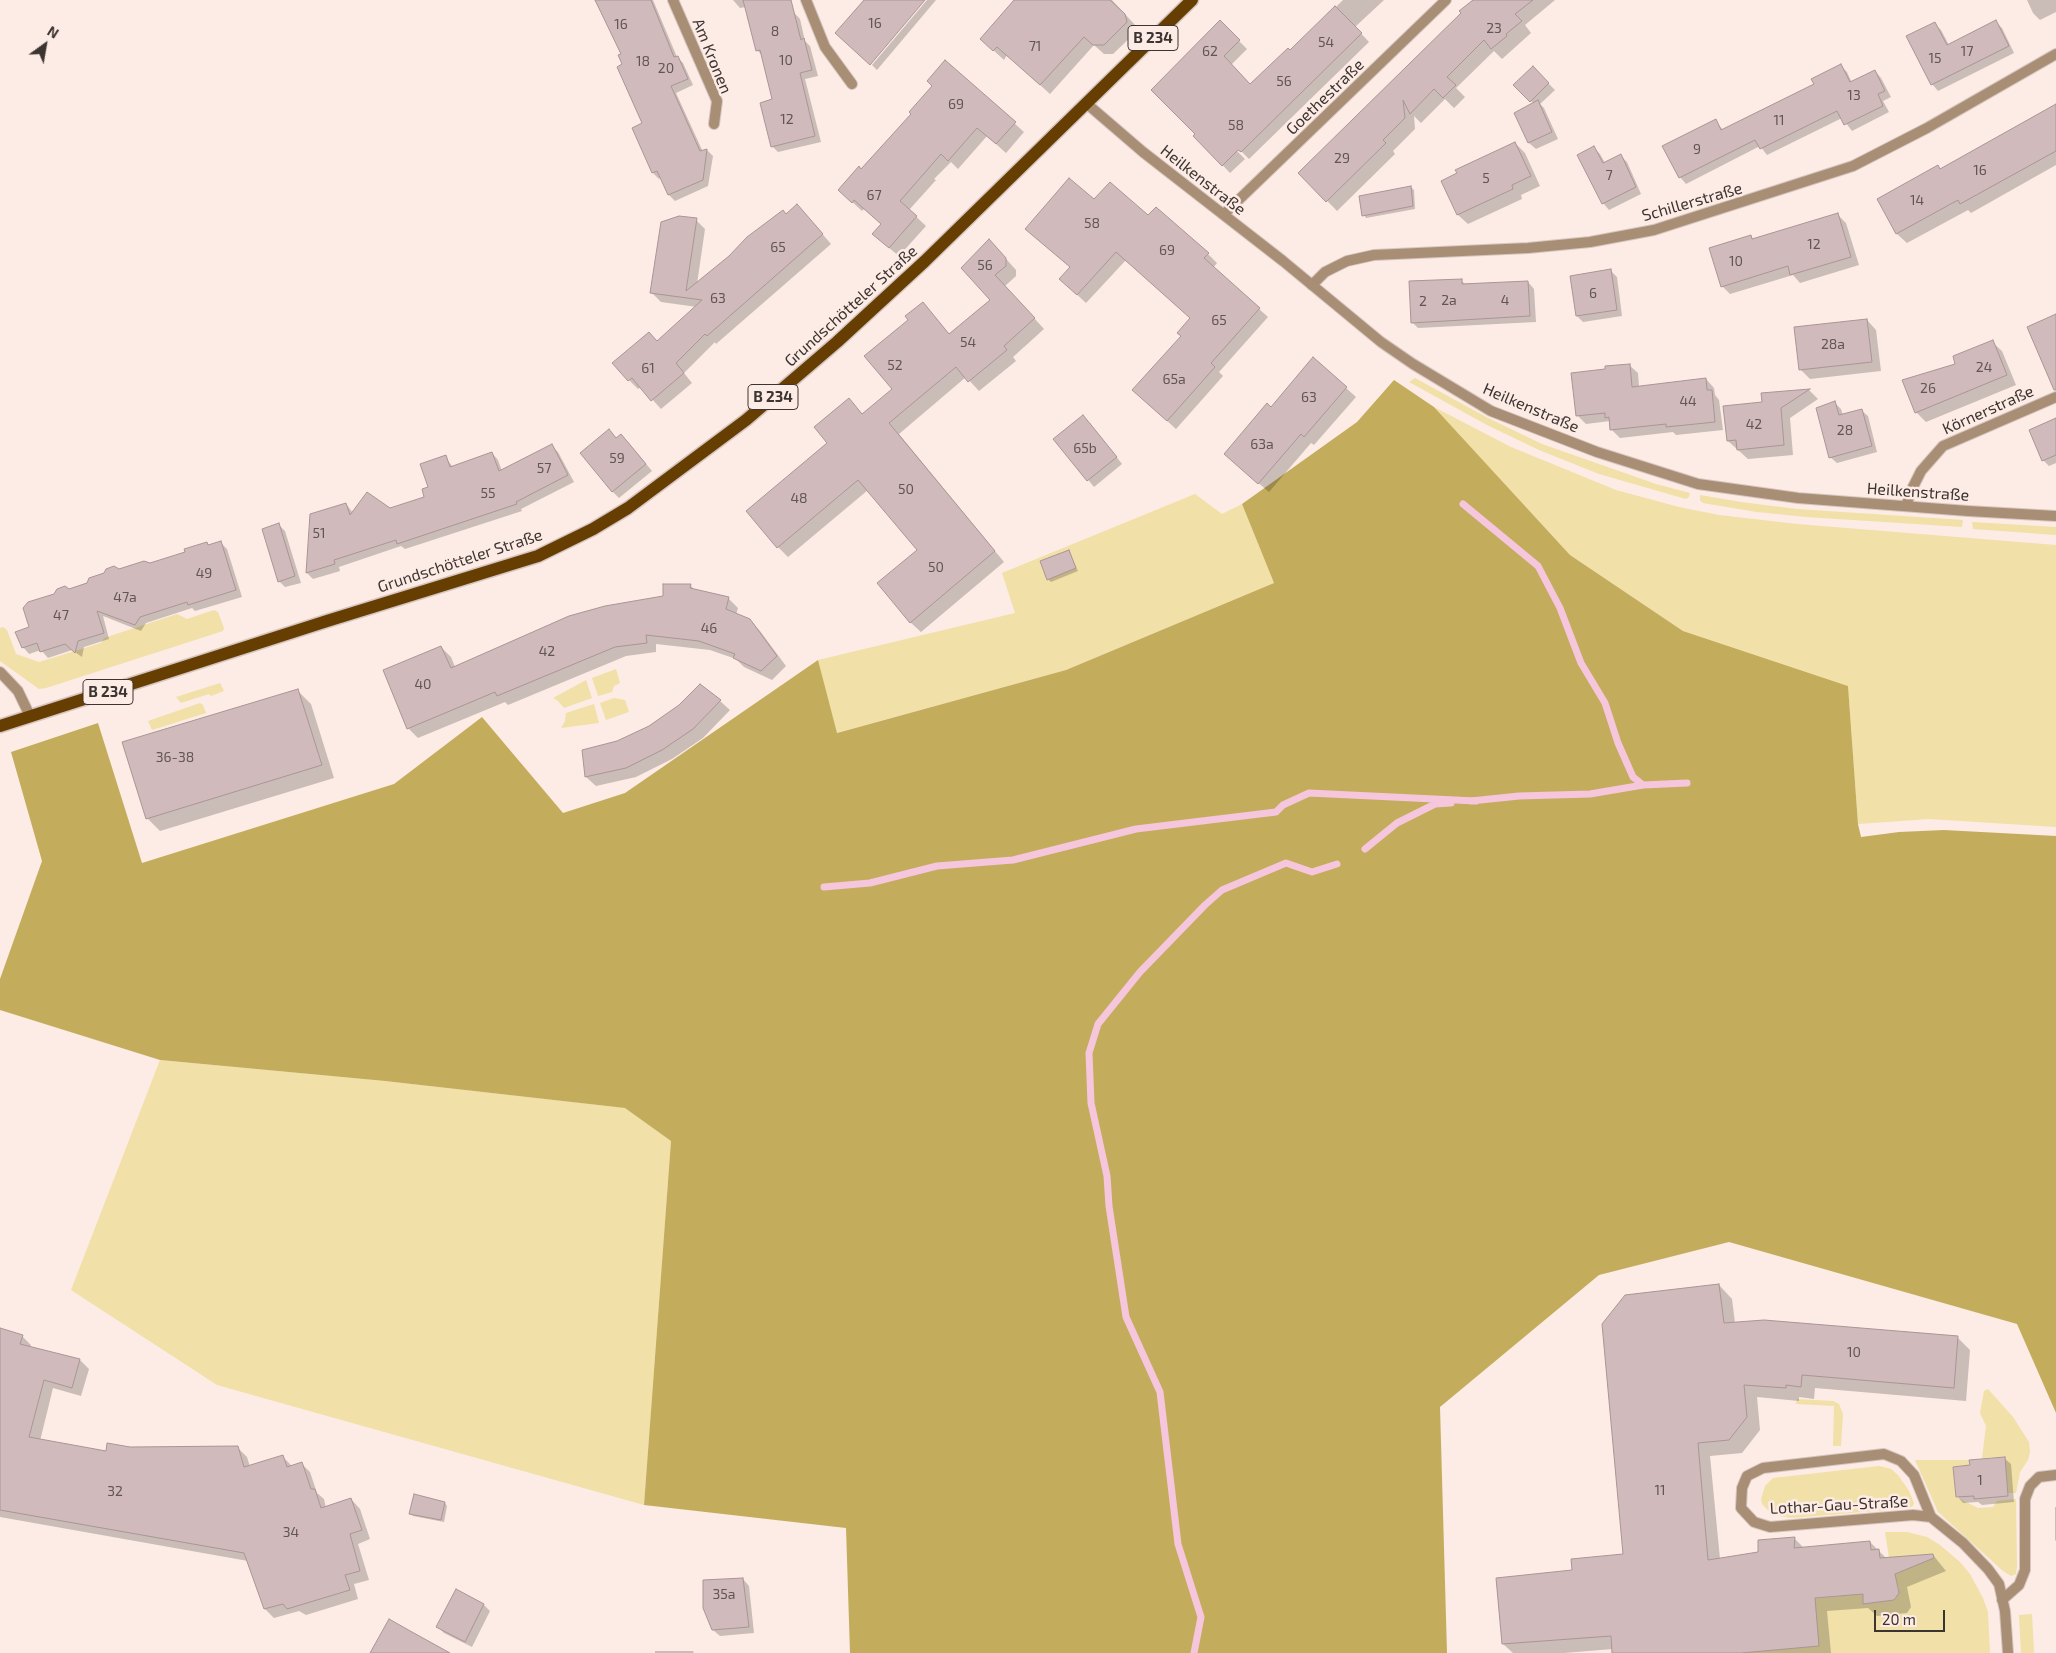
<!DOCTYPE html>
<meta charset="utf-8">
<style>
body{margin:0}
#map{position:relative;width:2056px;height:1653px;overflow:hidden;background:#fdebe5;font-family:"Exo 2",sans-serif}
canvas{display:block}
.north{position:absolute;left:20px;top:20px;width:50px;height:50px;-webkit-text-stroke:4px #fdebe5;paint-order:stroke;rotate:32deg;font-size:14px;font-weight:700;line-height:20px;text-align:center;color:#3c3431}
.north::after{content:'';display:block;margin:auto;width:18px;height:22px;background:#3c3431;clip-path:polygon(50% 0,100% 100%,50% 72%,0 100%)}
.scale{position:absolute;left:1874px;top:1610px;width:71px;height:22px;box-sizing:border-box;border:2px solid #3c3431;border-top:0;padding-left:6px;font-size:15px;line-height:18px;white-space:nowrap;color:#3c3431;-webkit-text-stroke:4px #fdebe5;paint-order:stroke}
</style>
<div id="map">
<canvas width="2056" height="1653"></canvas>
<div class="north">N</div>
<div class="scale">20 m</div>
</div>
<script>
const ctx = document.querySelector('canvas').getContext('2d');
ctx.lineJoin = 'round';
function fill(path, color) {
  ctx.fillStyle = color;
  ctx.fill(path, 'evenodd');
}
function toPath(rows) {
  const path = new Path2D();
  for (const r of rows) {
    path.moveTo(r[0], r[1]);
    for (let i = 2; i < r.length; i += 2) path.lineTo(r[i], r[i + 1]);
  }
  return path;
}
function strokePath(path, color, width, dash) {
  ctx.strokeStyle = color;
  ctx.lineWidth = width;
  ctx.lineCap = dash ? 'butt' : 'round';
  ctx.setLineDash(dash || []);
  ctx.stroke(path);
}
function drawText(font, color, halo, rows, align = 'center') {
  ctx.font = font + ' "Exo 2",sans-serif';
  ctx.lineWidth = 5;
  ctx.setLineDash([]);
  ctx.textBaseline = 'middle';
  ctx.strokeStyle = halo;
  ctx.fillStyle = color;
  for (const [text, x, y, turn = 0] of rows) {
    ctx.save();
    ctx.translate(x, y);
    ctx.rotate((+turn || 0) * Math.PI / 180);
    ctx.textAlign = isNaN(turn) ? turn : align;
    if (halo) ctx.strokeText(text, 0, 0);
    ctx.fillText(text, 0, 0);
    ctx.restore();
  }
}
fill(toPath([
 [1415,378,1488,418,1542,444,1656,484,1690,493,1689,497,1686,499,1599,474,1539,450,1487,425,1409,382],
 [1434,407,1511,447,1616,490,1679,507,1719,515,1797,524,2056,545,2056,827,1929,819,1858,824,1848,686,1683,631,1570,555],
 [1195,494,1222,514,1242,504,1274,583,1066,670,836,733,818,660,1015,613,1002,573],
 [1700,495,1741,502,1797,509,1963,520,1962,527,1806,517,1757,512,1703,503,1700,500],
 [1972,522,2056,527,2056,535,1973,529],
 [214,610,218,612,224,628,223,631,46,688,39,689,0,661,0,628,3,627,7,630,16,654,39,662,101,643,104,638,177,614,187,619],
 [616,669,620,683,614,686,612,692,598,696,592,678],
 [586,680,592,698,564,708,558,701,553,698],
 [220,683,224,691,211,696,209,694,181,703,176,697],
 [614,698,625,700,629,712,606,720,600,703],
 [200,703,203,705,206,713,152,730,148,721],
 [594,704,599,723,561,728,565,721,566,713],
 [160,1060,385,1081,626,1108,671,1141,644,1505,217,1385,71,1290],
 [1988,1389,2013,1417,2029,1442,2030,1452,2028,1460,2020,1472,2016,1493,2008,1493,2005,1457,1982,1458,1986,1426,1980,1413,1984,1391],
 [1797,1399,1833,1401,1839,1404,1843,1414,1841,1446,1833,1446,1834,1406,1796,1404],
 [1915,1460,1969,1460,1970,1465,1953,1467,1956,1497,1978,1508,1993,1507,1997,1501,2016,1499,2017,1567,2016,1574,2011,1576,2003,1571,1938,1512],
 [1879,1466,1891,1469,1898,1475,1909,1491,1914,1503,1913,1506,1909,1508,1792,1518,1773,1515,1762,1504,1761,1499,1765,1486,1773,1478],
 [1885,1532,1907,1532,1927,1537,1940,1545,1960,1562,1970,1574,1983,1598,1988,1612,1990,1653,1741,1653,1798,1600,1863,1594,1863,1604,1894,1600,1899,1593,1899,1588,1894,1579,1889,1558],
 [2032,1614,2034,1653,2021,1653,2019,1615]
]), '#f1e0a7');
fill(toPath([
 [1394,380,1434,407,1570,555,1683,631,1848,686,1858,824,1861,837,1899,832,1944,830,2056,836,2056,1413,2017,1324,1729,1242,1599,1275,1440,1407,1447,1653,850,1653,846,1528,644,1505,671,1141,625,1108,385,1081,160,1060,0,1010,0,979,42,861,11,752,98,723,142,863,394,784,482,717,563,813,625,793,818,660,837,733,1066,670,1274,583,1242,504,1357,422]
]), '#c3ad5c');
fill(toPath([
 [595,0,653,0,677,57,683,63,693,85,676,93,703,152,707,150,713,156,708,186,675,201,669,195,661,177,659,179,653,173,643,124,624,65,623,55],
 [733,0,782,0,800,19,805,41,810,46,818,76,805,79,821,142,778,152,772,146,774,100,762,55,757,50,746,7,740,8],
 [927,0,936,0,877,70,872,65],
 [1022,0,1112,0,1135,25,1136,32,1113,54,1104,54,1094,45,1050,94,1007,55,1004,60,991,48],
 [1343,0,1384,0,1355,27,1369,42,1249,159,1237,147,1235,149,1245,159,1230,173,1195,136,1220,22,1247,49,1231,65,1251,86,1290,52],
 [1475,0,1555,0,1525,25,1531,33,1502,59,1494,51,1456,88,1465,97,1454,108,1445,99,1421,123,1414,116,1415,129,1393,151,1395,154,1337,211,1300,173],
 [2027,0,2056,0,2056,12,2040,20,2033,13],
 [1996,22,2002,28,2014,53,1938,91,1932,84,1934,23,1941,30,1949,45],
 [946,61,1024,132,1006,153,987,136,958,169,951,162,934,179,936,180,909,210,926,226,899,256,883,243,882,224,864,209,862,211,849,199,861,170,912,114,934,86],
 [1841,66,1847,72,1852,83,1875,71,1881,78,1891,97,1883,101,1889,112,1852,131,1842,118,1767,155,1760,146,1686,184,1680,177,1715,120,1723,130,1815,85],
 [1533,68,1555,90,1540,104,1544,108,1558,139,1536,149,1529,143,1516,114,1534,104,1515,85],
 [2056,106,2056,165,1971,213,1968,210,1907,243,1897,234,1878,200,1938,166,1941,170],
 [1515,143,1525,153,1540,186,1521,195,1522,199,1468,224,1458,215,1443,181],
 [1594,148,1600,154,1605,163,1621,156,1627,162,1641,194,1609,210,1603,203],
 [1411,187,1414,190,1415,209,1366,218,1364,215],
 [1095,201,1148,217,1156,208,1208,254,1217,263,1213,268,1268,317,1219,372,1223,376,1176,429,1143,399,1192,318,1126,260,1086,303,1070,288,1071,268],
 [1837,214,1846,223,1859,265,1800,283,1793,275,1730,294,1722,286,1750,236,1754,240],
 [787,215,806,215,831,244,716,344,715,342,684,373,692,383,661,409,641,387,638,389,629,380,657,342,697,307,661,302,652,293,696,220,705,229,697,284],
 [999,251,1016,270,1016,276,1005,286,1044,329,1013,357,1016,361,979,391,966,377,899,434,1004,562,921,632,910,622,919,550,868,490,788,557,778,547,849,400,863,415,894,389,909,320,923,303,950,335,992,300,962,268],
 [1611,271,1617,277,1622,316,1583,322,1577,316],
 [1461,280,1466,285,1528,282,1534,289,1536,322,1418,328,1412,322],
 [1867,320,1876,330,1881,371,1810,379,1800,369],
 [1992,342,2002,351,2016,385,1926,422,1916,412,1956,364],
 [1629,365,1638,373,1639,387,1706,379,1714,388,1715,395,1719,400,1723,430,1676,435,1673,432,1620,438,1611,429,1610,421,1586,424,1577,415,1607,370],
 [1346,388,1356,397,1314,445,1311,443,1269,492,1235,463,1271,408],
 [1809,390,1818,399,1790,418,1793,455,1748,459,1728,441,1764,403,1763,394],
 [1835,403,1841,409,1843,415,1861,410,1868,416,1877,452,1837,463,1830,457],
 [2056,420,2056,463,2049,466,2043,460],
 [1090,423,1122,464,1094,487,1055,439],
 [609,431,617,439,628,442,652,471,619,498,612,491],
 [551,445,558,452,574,482,521,509,522,511,405,549,401,546,339,567,340,571,313,579,307,573,312,515,346,504,353,513,389,509,426,498,445,457,453,467,492,453,498,460,502,471],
 [279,525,285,531,301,583,285,587,279,581],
 [206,543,209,546,221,543,227,549,242,597,195,611,192,608,146,623,141,631,103,616,109,639,84,647,82,657,72,650,48,658,41,650,29,654,23,647,30,627,68,590,119,570,150,565,186,553],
 [1068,551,1078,571,1051,582,1048,579],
 [690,585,695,590,728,598,738,608,736,615,750,620,760,631,786,666,772,680,744,667,736,659,710,650,656,644,656,652,626,656,508,705,505,702,418,738,408,728,441,647,451,657,455,667,664,597],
 [298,691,311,704,334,778,160,831,147,818],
 [720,701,730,710,703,738,672,759,636,777,596,786,586,777,618,742],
 [1719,1285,1732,1299,1735,1323,1957,1337,1970,1350,1966,1401,1815,1388,1814,1399,1799,1397,1799,1401,1757,1397,1760,1430,1742,1453,1710,1456,1720,1559,1759,1553,1794,1538,1804,1548,1870,1542,1887,1559,1933,1555,1946,1571,1907,1587,1911,1607,1907,1613,1877,1616,1868,1608,1827,1611,1831,1653,1613,1653,1613,1649,1564,1653,1513,1653,1503,1644,1574,1571,1624,1555],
 [0,1329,22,1336,31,1345,30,1348,80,1360,89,1369,81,1396,53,1388,40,1441,107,1452,130,1449,237,1447,247,1457,250,1467,282,1456,292,1466,301,1463,310,1472,317,1493,324,1499,326,1508,351,1499,360,1509,370,1539,358,1544,369,1580,354,1584,358,1599,306,1615,299,1611,274,1618,265,1609,248,1561,0,1517],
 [2004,1458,2011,1464,2014,1502,1982,1505,1978,1502,1963,1503,1957,1496,1971,1466],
 [445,1503,447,1506,444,1522,413,1516,410,1513],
 [2055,1507,2056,1507,2056,1541,2055,1540],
 [743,1579,749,1586,754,1633,720,1636,713,1630],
 [484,1605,490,1611,472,1647,444,1633,438,1627],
 [655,1651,693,1651,694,1653,655,1653]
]), '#0003');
strokePath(toPath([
 [1463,504,1538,566,1560,608,1581,663,1605,703,1618,743,1633,777,1643,785],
 [1471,801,1519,796,1590,794,1643,785,1687,783],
 [1365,849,1397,823,1435,804,1451,803],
 [824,887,870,883,937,866,1013,860,1136,829,1276,812,1283,805,1309,793,1476,801],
 [1194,1653,1201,1617,1178,1544,1160,1392,1126,1317,1109,1206,1107,1176,1091,1103,1089,1053,1098,1024,1140,972,1205,905,1222,890,1286,863,1312,872,1337,864]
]), '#f6c6dd', 7);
const building = toPath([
 [595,0,651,0,674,57,678,56,688,79,671,86,700,151,707,149,703,180,668,195,657,171,652,173,632,128,642,123,617,67,622,64,618,55,621,54,595,0],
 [743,0,791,0,801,40,804,38,812,70,800,73,815,136,771,147,760,103,772,99,760,50,756,51,743,0],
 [864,0,925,0,870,65,835,33,864,0],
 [1014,0,1110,0,1125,14,1127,22,1104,45,1093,45,1084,37,1040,85,997,47,993,51,980,39,1014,0],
 [1473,0,1533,0,1515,14,1522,21,1506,34,1507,36,1491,49,1484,40,1447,77,1456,85,1443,98,1434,89,1410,114,1403,100,1405,118,1383,140,1386,143,1326,202,1298,173,1461,13,1459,11,1473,0],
 [1335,6,1362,33,1241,152,1238,150,1222,166,1193,136,1195,134,1151,90,1220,20,1240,40,1224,56,1250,84,1288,48,1290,50,1335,6],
 [1996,20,2009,46,1931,85,1906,36,1935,22,1947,45,1996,20],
 [945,60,1016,122,996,144,977,128,948,161,941,154,900,201,917,216,889,248,872,234,881,224,854,200,852,203,838,190,859,166,861,169,911,114,909,112,932,86,927,81,945,60],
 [1841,64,1850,82,1875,70,1885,91,1878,94,1883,106,1844,125,1837,111,1760,149,1755,140,1679,178,1662,146,1716,119,1721,130,1814,84,1811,79,1841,64],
 [1533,66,1549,83,1530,102,1513,85,1533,66],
 [1538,100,1552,132,1528,143,1514,113,1538,100],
 [2056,104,2056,151,1960,204,1958,200,1896,234,1877,199,1938,165,1940,169,2056,104],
 [1515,142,1531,176,1512,185,1513,189,1457,215,1441,181,1457,173,1455,170,1515,142],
 [1594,146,1603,163,1621,154,1636,187,1602,204,1577,155,1594,146],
 [1069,178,1094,199,1110,182,1148,215,1156,207,1209,253,1204,258,1260,308,1211,363,1215,367,1167,421,1132,390,1181,336,1177,333,1190,318,1116,252,1077,295,1059,279,1070,267,1025,229,1069,178],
 [1411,186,1413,206,1362,216,1359,196,1411,186],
 [797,204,823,234,707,336,705,334,676,363,684,373,651,401,632,378,628,381,612,363,649,332,657,341,702,300,650,293,661,222,679,216,697,218,686,291,729,256,747,237,783,210,786,214,797,204],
 [1838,213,1851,257,1790,275,1788,266,1721,287,1709,248,1751,235,1752,239,1838,213],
 [989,239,1006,258,1006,266,995,275,1035,318,1004,346,1007,350,968,382,956,367,889,423,995,551,910,623,877,583,917,550,858,480,777,548,746,511,827,443,814,427,849,398,862,414,892,389,864,356,908,320,905,316,923,302,949,334,990,300,961,268,989,239],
 [1611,269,1617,310,1576,316,1570,276,1611,269],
 [1462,279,1462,284,1528,281,1530,316,1411,323,1409,281,1462,279],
 [2056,314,2056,390,2054,390,2027,327,2056,314],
 [1867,319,1872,362,1799,370,1794,327,1867,319],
 [1993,340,2007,375,1915,413,1902,380,1955,364,1953,356,1993,340],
 [1313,357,1347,387,1304,437,1301,434,1258,484,1224,454,1267,403,1271,407,1313,357],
 [1630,364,1632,387,1706,378,1707,390,1712,390,1715,422,1666,427,1666,424,1610,430,1609,417,1605,418,1605,413,1576,416,1571,373,1605,369,1605,366,1630,364],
 [1810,389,1781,408,1784,445,1737,450,1736,440,1727,441,1723,406,1762,402,1761,393,1810,389],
 [1835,401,1839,415,1862,409,1872,446,1829,458,1816,408,1835,401],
 [1083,415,1117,457,1087,481,1053,439,1083,415],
 [2056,418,2056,455,2042,461,2029,430,2056,418],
 [609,429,616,438,621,434,646,464,612,492,580,453,609,429],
 [552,444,568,475,516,502,517,504,397,544,396,540,334,560,335,564,306,573,310,514,346,503,350,515,367,492,390,508,424,497,422,489,428,487,420,464,446,455,450,467,492,452,499,471,552,444],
 [279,523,295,576,278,582,262,529,279,523],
 [221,541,236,590,188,605,187,602,140,617,135,625,97,611,104,633,78,641,75,653,65,644,40,652,37,643,22,648,15,632,29,627,23,608,28,602,54,594,57,589,65,586,69,589,87,583,89,578,104,573,106,569,114,566,119,569,144,561,150,563,185,552,184,549,207,542,208,545,221,541],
 [1069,550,1076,568,1047,580,1040,561,1069,550],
 [663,584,691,584,690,588,729,597,726,609,750,619,777,656,761,671,733,658,735,654,699,641,646,635,647,643,615,647,497,696,495,692,407,729,383,670,441,646,451,668,569,616,605,606,663,596,663,584],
 [700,684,721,700,693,729,662,750,626,768,585,777,582,750,617,741,649,726,679,705,700,684],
 [298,689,322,765,146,819,122,742,298,689],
 [1719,1284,1724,1323,1764,1320,1958,1336,1954,1388,1802,1375,1801,1387,1786,1385,1786,1388,1744,1385,1747,1417,1729,1440,1698,1443,1708,1560,1758,1552,1758,1540,1795,1537,1794,1548,1870,1541,1871,1550,1879,1549,1880,1558,1933,1554,1934,1558,1895,1574,1899,1593,1894,1600,1863,1604,1863,1594,1815,1598,1819,1646,1741,1653,1612,1653,1611,1636,1502,1644,1496,1578,1572,1570,1571,1559,1623,1554,1602,1324,1625,1295,1719,1284],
 [0,1328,23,1335,20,1344,80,1359,72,1388,44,1380,29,1437,106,1451,107,1443,130,1447,238,1446,244,1467,283,1455,287,1467,302,1462,311,1489,315,1489,321,1508,351,1498,362,1530,350,1534,360,1571,345,1575,350,1590,287,1609,283,1604,264,1609,244,1553,0,1510,0,1328],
 [2005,1457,2008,1496,1974,1499,1974,1496,1956,1497,1953,1467,1970,1465,1969,1460,2005,1457],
 [414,1494,445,1502,441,1520,409,1514,414,1494],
 [743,1578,749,1627,712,1630,703,1608,703,1580,743,1578],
 [456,1589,484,1604,465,1642,436,1627,456,1589],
 [389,1619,412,1632,450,1653,370,1653,389,1619]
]);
fill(building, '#d1babb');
strokePath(building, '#aa9495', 1);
const minor = toPath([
 [673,0,717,101,714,124],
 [806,0,825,47,852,84],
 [1224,214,1446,0],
 [1312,285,1325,272,1347,261,1374,255,1528,248,1590,242,1654,230,1853,166,1927,128,2056,54],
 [1906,506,1912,489,1921,471,1943,446,2056,397],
 [0,672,18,691,30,716],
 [1931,1517,1913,1515,1770,1527,1754,1522,1741,1508,1742,1488,1747,1476,1763,1468,1884,1454,1901,1461,1914,1475,1931,1517,1963,1543,1988,1569,1999,1584,2005,1611,2008,1653],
 [2002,1600,2019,1585,2025,1570,2025,1499,2030,1486,2039,1477,2056,1475]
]);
const tertiary = toPath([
 [1086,103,1143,152,1283,261,1381,342,1413,364,1491,411,1597,452,1698,484,1798,498,1968,511,2056,516]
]);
const primary = toPath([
 [0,726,327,621,538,556,593,529,628,508,746,420,837,342,925,261,1192,0]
]);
strokePath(minor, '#d6c6c1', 12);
strokePath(tertiary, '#d6c6c1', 12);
strokePath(primary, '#d6c6c1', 15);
strokePath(minor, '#a78e74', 10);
strokePath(tertiary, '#a78e74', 10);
strokePath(primary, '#673e01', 12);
drawText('14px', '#615654', null, [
 ["16",875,23],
 ["16",621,24],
 ["23",1494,28],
 ["8",775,31],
 ["54",1326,42],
 ["71",1035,46],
 ["62",1210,51],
 ["17",1967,51],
 ["15",1935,58],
 ["10",786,60],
 ["18",643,61],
 ["20",666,68],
 ["56",1284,81],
 ["13",1854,95],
 ["69",956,104],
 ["12",787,119],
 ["11",1779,120],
 ["58",1236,125],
 ["9",1697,149],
 ["29",1342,158],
 ["16",1980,170],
 ["7",1609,175],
 ["5",1486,178],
 ["67",874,195],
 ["14",1917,200],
 ["58",1092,223],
 ["12",1814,244],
 ["65",778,247],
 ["69",1167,250],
 ["10",1736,261],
 ["56",985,265],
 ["6",1593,293],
 ["63",718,298],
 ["2a",1449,300],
 ["4",1505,300],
 ["2",1423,301],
 ["65",1219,320],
 ["54",968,342],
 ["28a",1833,344],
 ["52",895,365],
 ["24",1984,367],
 ["61",648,368],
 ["65a",1174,379],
 ["26",1928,388],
 ["63",1309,397],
 ["44",1688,401],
 ["42",1754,424],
 ["28",1845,430],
 ["63a",1262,444],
 ["65b",1085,448],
 ["59",617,458],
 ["57",544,468],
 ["50",906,489],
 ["55",488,493],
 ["48",799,498],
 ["51",319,533],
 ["50",936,567],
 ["49",204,573],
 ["47a",125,597],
 ["47",61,615],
 ["46",709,628],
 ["42",547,651],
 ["40",423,684],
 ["36-38",175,757],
 ["10",1854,1352],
 ["1",1980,1480],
 ["11",1660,1490],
 ["32",115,1491],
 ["34",291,1532],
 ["35a",724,1594]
]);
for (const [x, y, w] of [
 [1153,38,50],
 [773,397,50],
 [108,692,50]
]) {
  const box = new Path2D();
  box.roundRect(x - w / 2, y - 12.5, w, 25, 4);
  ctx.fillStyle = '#fdebe5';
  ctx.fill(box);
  strokePath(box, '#3c3431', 1);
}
drawText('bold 15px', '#3c3431', null, [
 ["B 234",1153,38],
 ["B 234",773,397],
 ["B 234",108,692]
]);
drawText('16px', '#3c3431', '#fdebe5', [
 ["Am Kronen",712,56,68],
 ["Goethestraße",1325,97,-44],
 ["Heilkenstraße",1203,180,38],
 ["Schillerstraße",1692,202,-16],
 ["Grundschötteler Straße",851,306,-42],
 ["Heilkenstraße",1531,408,23],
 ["Körnerstraße",1988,410,-24],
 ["Heilkenstraße",1918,492,4],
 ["Grundschötteler Straße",460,561,-18],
 ["Lothar-Gau-Straße",1839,1505,-3]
]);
</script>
